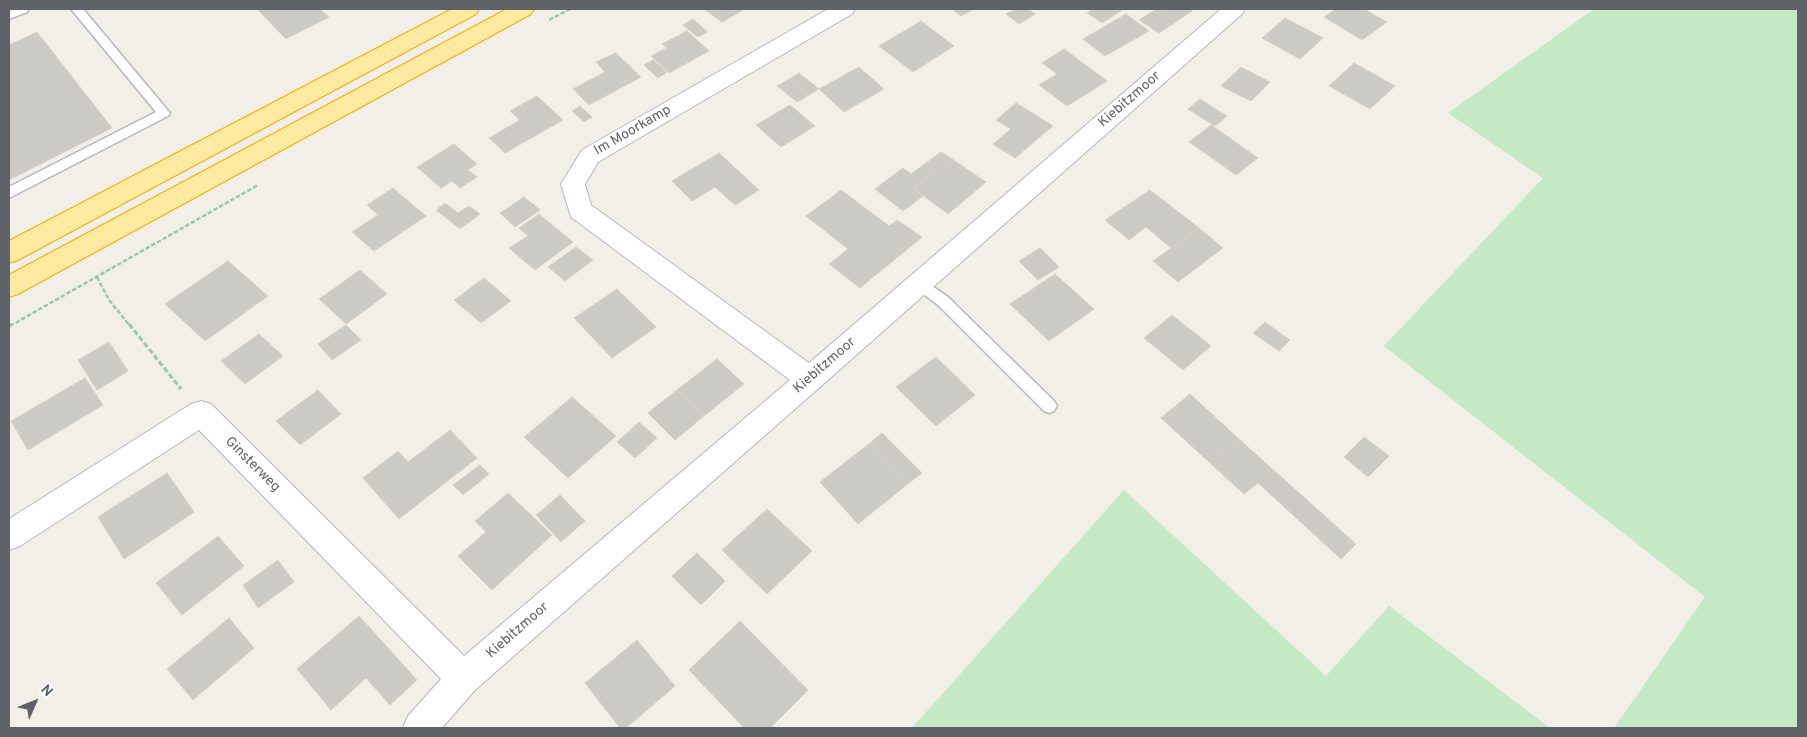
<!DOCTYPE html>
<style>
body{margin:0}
#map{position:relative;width:1807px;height:737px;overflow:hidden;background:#f1efe8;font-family:Overpass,sans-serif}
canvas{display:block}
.frame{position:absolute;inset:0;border:10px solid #5f6368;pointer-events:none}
.north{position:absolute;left:10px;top:677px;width:50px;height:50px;-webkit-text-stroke:4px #fff;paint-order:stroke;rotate:46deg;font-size:14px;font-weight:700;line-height:20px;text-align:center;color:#5f6368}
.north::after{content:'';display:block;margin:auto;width:18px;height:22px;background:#5f6368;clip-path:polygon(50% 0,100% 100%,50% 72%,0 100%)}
</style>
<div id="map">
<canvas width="1807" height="737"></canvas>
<div class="frame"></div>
<div class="north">N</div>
</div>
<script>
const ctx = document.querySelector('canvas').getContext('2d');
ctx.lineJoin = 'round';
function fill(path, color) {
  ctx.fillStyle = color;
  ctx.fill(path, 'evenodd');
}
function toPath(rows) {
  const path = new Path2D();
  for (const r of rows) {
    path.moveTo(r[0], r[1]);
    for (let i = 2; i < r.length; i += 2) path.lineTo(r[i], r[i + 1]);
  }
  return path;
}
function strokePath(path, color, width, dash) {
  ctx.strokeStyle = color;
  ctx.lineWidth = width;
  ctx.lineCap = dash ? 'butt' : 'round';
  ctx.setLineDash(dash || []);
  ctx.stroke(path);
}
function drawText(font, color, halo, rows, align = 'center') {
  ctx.font = font + ' Overpass,sans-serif';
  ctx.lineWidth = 4;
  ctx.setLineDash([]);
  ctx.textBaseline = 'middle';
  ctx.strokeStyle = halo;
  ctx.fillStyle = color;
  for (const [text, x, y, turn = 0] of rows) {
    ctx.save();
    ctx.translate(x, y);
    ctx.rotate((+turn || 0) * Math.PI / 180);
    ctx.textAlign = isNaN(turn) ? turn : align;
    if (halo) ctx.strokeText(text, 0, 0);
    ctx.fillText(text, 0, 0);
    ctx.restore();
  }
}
fill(toPath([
 [1594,9,1798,9,1798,728,1614,728,1705,597,1384,346,1543,178,1448,113],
 [1124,490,1326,676,1389,606,1550,728,912,728]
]), '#c5e8c5');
const building = toPath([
 [257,9,320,9,329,17,286,39,257,9],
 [704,9,745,9,722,22,704,9],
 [952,9,974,9,961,16,952,9],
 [1016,9,1028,9,1035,14,1019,24,1006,14,1016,9],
 [1094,9,1124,9,1102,23,1087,13,1094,9],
 [1157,9,1189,9,1192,11,1176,22,1157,9],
 [1157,9,1176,22,1159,33,1139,20,1157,9],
 [1336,9,1364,9,1387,22,1362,40,1324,17,1336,9],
 [1126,14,1149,31,1105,56,1083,39,1126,14],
 [1285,18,1323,38,1300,59,1262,38,1285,18],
 [693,19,708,32,698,37,683,25,693,19],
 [921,21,954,46,913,72,879,46,921,21],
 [687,31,709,51,669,73,651,56,667,48,662,44,687,31],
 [37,32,112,128,9,180,9,45,37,32],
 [1064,49,1107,81,1067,106,1039,85,1057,74,1042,63,1064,49],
 [616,53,641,77,589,105,573,89,605,72,596,62,616,53],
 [653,60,667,72,658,78,644,65,653,60],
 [1354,63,1395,86,1370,109,1329,86,1354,63],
 [859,67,884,89,844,112,819,89,859,67],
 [1241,67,1270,82,1251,101,1221,86,1241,67],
 [799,73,819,89,809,95,789,79,799,73],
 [789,79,809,95,797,102,777,86,789,79],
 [537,96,563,120,505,153,489,138,520,120,510,111,537,96],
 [1200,99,1227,116,1215,126,1188,109,1200,99],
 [1016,103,1053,126,1015,158,993,144,1011,129,996,120,1016,103],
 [790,105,815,126,781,147,756,125,790,105],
 [580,106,592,117,584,122,572,111,580,106],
 [1211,125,1258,158,1236,175,1189,142,1211,125],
 [454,144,477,164,468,170,477,177,460,188,452,181,441,188,417,167,454,144],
 [941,152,952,159,913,188,923,196,903,211,875,189,903,168,911,174,941,152],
 [719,153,759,190,735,205,715,187,692,201,672,181,719,153],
 [952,159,986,182,948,214,913,188,952,159],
 [393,188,426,216,374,251,352,232,378,215,367,205,393,188],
 [841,190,889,226,897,220,922,237,860,288,829,264,848,249,806,216,841,190],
 [1150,190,1199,228,1171,248,1146,227,1129,240,1105,220,1150,190],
 [524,197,540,210,515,227,500,213,524,197],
 [445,203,458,213,469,206,480,214,460,229,436,210,445,203],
 [539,214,573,242,535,270,509,248,528,236,519,228,539,214],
 [1199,228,1223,248,1178,282,1153,261,1199,228],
 [576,247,593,260,565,281,548,267,576,247],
 [1040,248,1059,267,1038,280,1019,261,1040,248],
 [228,261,268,296,205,341,165,304,228,261],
 [360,270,387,294,346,324,319,299,360,270],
 [1055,274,1094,309,1049,341,1010,304,1055,274],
 [484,278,511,301,481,323,454,300,484,278],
 [617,289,656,327,612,358,574,318,617,289],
 [1172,315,1211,346,1183,370,1144,338,1172,315],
 [1265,322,1290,340,1279,351,1253,333,1265,322],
 [346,325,361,340,332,360,318,344,346,325],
 [259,334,283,356,245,384,221,361,259,334],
 [109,342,128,371,97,390,78,360,109,342],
 [936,357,975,395,936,426,896,387,936,357],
 [717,359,744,384,704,416,677,390,717,359],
 [85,378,103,405,28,450,11,421,85,378],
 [318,390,341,414,300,445,276,421,318,390],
 [677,390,704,416,675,440,648,413,677,390],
 [1190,394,1239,439,1210,463,1161,418,1190,394],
 [572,397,616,436,568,478,524,437,572,397],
 [639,422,657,438,635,458,617,442,639,422],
 [450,430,477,458,399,519,363,478,398,451,408,462,450,430],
 [882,433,922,473,909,483,870,443,882,433],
 [1364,437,1389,456,1368,477,1344,457,1364,437],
 [1239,439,1356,544,1341,559,1258,483,1244,494,1210,463,1239,439],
 [870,443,909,483,858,524,820,482,870,443],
 [480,465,489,474,463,495,453,485,480,465],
 [167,473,194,512,124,559,98,517,167,473],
 [508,493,552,535,492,590,458,556,486,532,475,521,508,493],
 [560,495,585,521,561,542,536,515,560,495],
 [767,509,812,551,767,594,722,550,767,509],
 [218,536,244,566,182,615,156,583,218,536],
 [697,553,725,581,701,605,672,576,697,553],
 [278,560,294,582,258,608,243,585,278,560],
 [359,616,417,680,390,705,366,678,331,710,297,669,359,616],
 [229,618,254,648,193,700,167,669,229,618],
 [740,621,808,690,770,728,744,728,689,670,740,621],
 [637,640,675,686,626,728,620,728,585,683,637,640]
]);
fill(building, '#cccac5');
strokePath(building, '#d6d1c6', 1);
const service = toPath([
 [13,9,29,9,27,12,9,19,9,11,13,9],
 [71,9,83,9,170,113,168,116,9,198,9,187,156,112,71,9],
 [919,277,948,297,1054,401,1057,406,1054,411,1049,413,1044,411,938,305,914,287,912,283,914,279,919,277]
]);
const minor = toPath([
 [828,9,855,9,852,14,598,162,585,184,591,205,809,363,1221,9,1245,9,1242,14,820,387,475,690,442,728,403,728,408,716,441,679,199,430,20,546,9,550,9,519,191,404,201,401,211,404,464,656,790,380,571,217,561,184,582,150,828,9]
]);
const trunk = toPath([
 [452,9,479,9,476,14,18,260,9,263,9,241,452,9],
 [507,9,534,9,531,14,18,294,9,297,9,275,507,9]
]);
strokePath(service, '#b5b8bc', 3);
strokePath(minor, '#b5b8bc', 2);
strokePath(trunk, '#f9ab00', 2);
strokePath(toPath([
 [549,20,570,9],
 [97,277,109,300,130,326],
 [10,326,258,185]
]), '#9cc7a9', 2.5, [4.5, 2]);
strokePath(toPath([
 [129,324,181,389],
 [9,326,12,324]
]), '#9cc7a9', 3, [5.5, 2.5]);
fill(service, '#fff');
fill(minor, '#fff');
fill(trunk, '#feeaa1');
drawText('14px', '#5f6368', '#fff', [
 ["Kiebitzmoor",1130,100,-41],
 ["Im Moorkamp",633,131,-30],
 ["Kiebitzmoor",825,366,-41],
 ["Ginsterweg",252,465,45],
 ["Kiebitzmoor",518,631,-41]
]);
</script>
